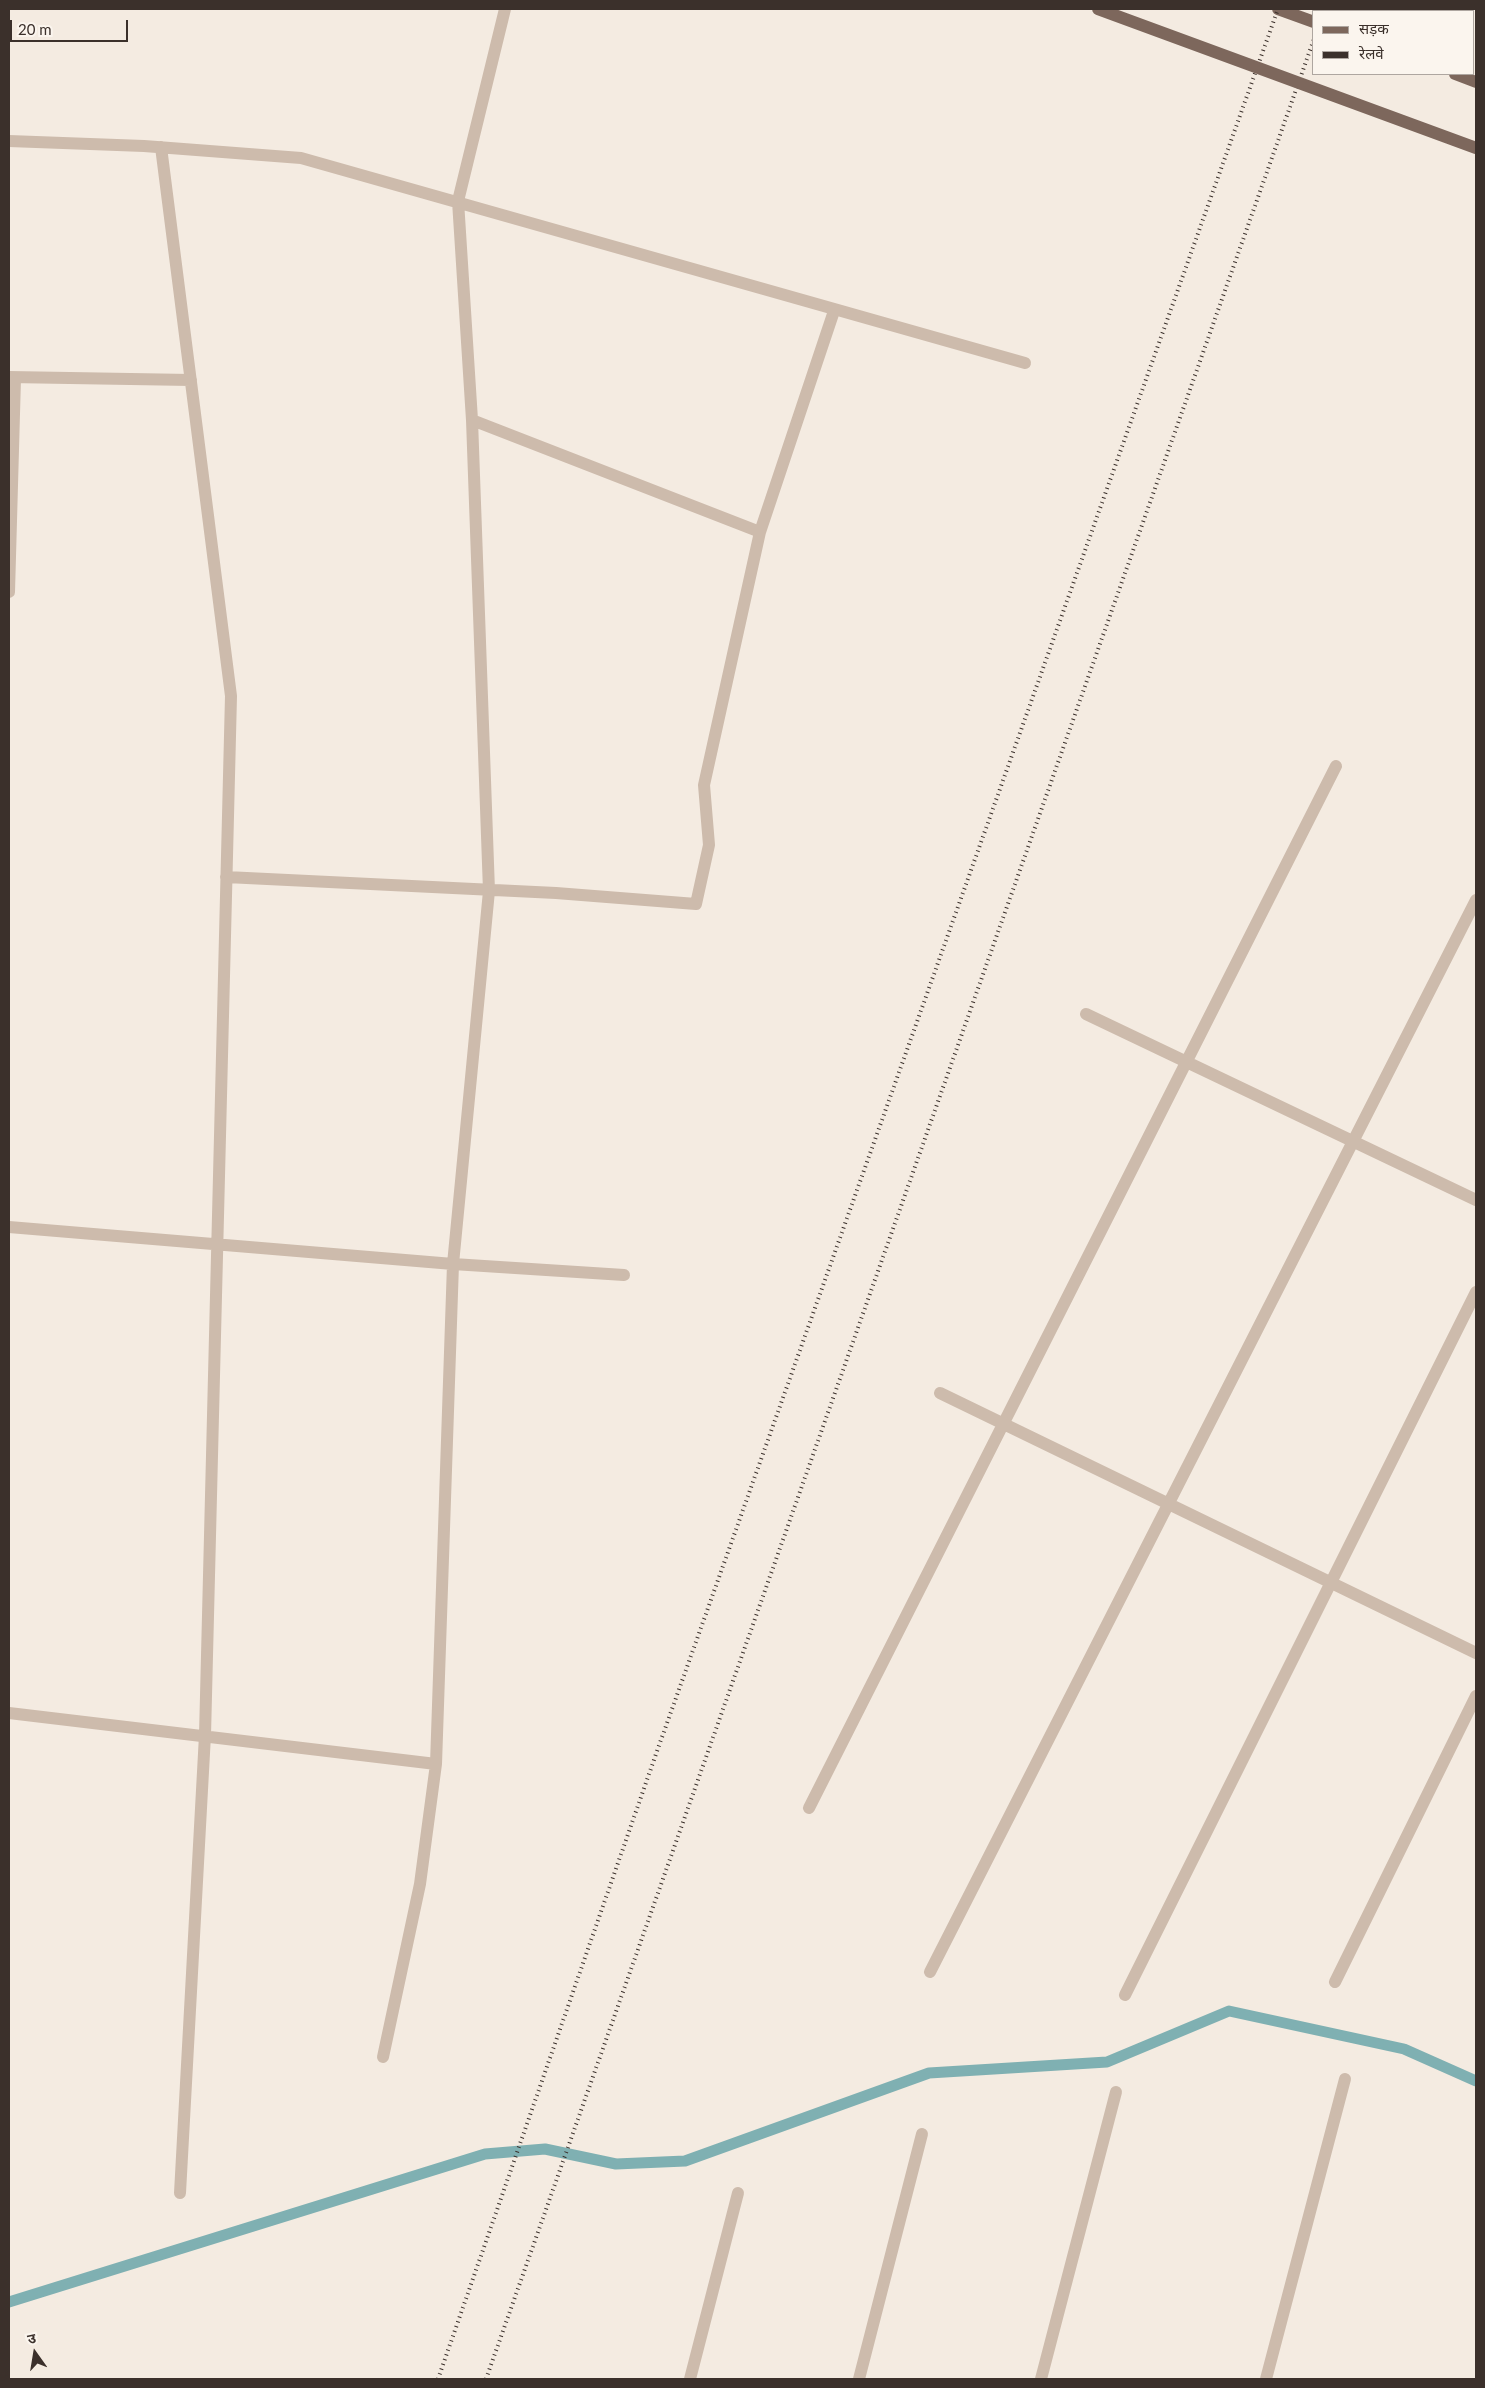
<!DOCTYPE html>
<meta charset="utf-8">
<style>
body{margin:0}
#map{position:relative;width:1485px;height:2388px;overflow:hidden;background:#f4ebe1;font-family:Lato,"Noto Sans Devanagari",sans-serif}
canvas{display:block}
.frame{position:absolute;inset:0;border:10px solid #3b302b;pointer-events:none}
.legend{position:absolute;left:1312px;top:10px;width:162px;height:65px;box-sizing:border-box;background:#fbf5ee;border:1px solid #aea6a0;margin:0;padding:6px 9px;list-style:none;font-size:15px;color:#3b302b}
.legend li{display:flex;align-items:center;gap:10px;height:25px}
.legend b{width:25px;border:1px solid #aea6a0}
.north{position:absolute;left:10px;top:2328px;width:50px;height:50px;-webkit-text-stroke:4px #fbf5ee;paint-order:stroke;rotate:347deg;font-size:14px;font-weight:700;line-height:20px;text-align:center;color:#3b302b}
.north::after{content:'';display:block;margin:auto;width:18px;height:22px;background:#3b302b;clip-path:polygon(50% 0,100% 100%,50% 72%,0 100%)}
.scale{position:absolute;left:10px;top:20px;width:118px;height:22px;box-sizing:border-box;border:2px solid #3b302b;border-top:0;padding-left:6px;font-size:15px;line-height:18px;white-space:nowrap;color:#3b302b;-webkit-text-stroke:4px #fbf5ee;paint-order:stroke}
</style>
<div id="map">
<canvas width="1485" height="2388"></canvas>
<div class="frame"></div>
<ul class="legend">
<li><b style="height:6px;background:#7d675c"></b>सड़क</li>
<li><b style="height:6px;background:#3b302b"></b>रेलवे</li>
</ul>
<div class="north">उ</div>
<div class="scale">20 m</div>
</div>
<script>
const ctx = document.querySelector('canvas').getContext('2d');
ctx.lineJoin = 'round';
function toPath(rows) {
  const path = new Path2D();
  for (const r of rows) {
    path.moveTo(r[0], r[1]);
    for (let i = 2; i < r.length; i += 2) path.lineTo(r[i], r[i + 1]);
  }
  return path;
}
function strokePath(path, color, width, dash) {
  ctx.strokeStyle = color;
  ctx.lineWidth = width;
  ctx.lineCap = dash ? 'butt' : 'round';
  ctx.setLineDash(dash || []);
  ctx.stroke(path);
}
strokePath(toPath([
 [9,2302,485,2154,545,2149,616,2164,685,2161,929,2073,1107,2062,1229,2011,1404,2049,1476,2081]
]), '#7fb0b2', 11);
strokePath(toPath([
 [9,141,144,146,301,158,1025,363],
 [161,147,231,696,205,1735,180,2193],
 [9,377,191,380],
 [472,420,760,532],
 [9,592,15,378],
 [226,877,556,893,696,904,709,845,704,785,760,532,834,311],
 [1086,1014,1476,1200],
 [9,1227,453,1264,624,1275],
 [940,1393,1476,1653],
 [9,1713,436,1764],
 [809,1808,1336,766],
 [930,1972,1476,900],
 [1335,1982,1476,1696],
 [1125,1995,1476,1292],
 [383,2057,420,1884,436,1764,453,1264,489,891,472,420,458,201,505,9],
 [690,2379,738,2193],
 [859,2379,922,2134],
 [1041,2379,1116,2092],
 [1266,2379,1345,2079]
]), '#cdbbac', 12);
strokePath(toPath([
 [1278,9,1314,22],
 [1455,74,1476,82]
]), '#7d675c', 12);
strokePath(toPath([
 [1324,11,1325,9],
 [438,2379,656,1754,1278,9],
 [486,2379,1314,39]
]), '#3b302b', 4, [1, 4]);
strokePath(toPath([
 [1098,9,1476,148]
]), '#7d675c', 12);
</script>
